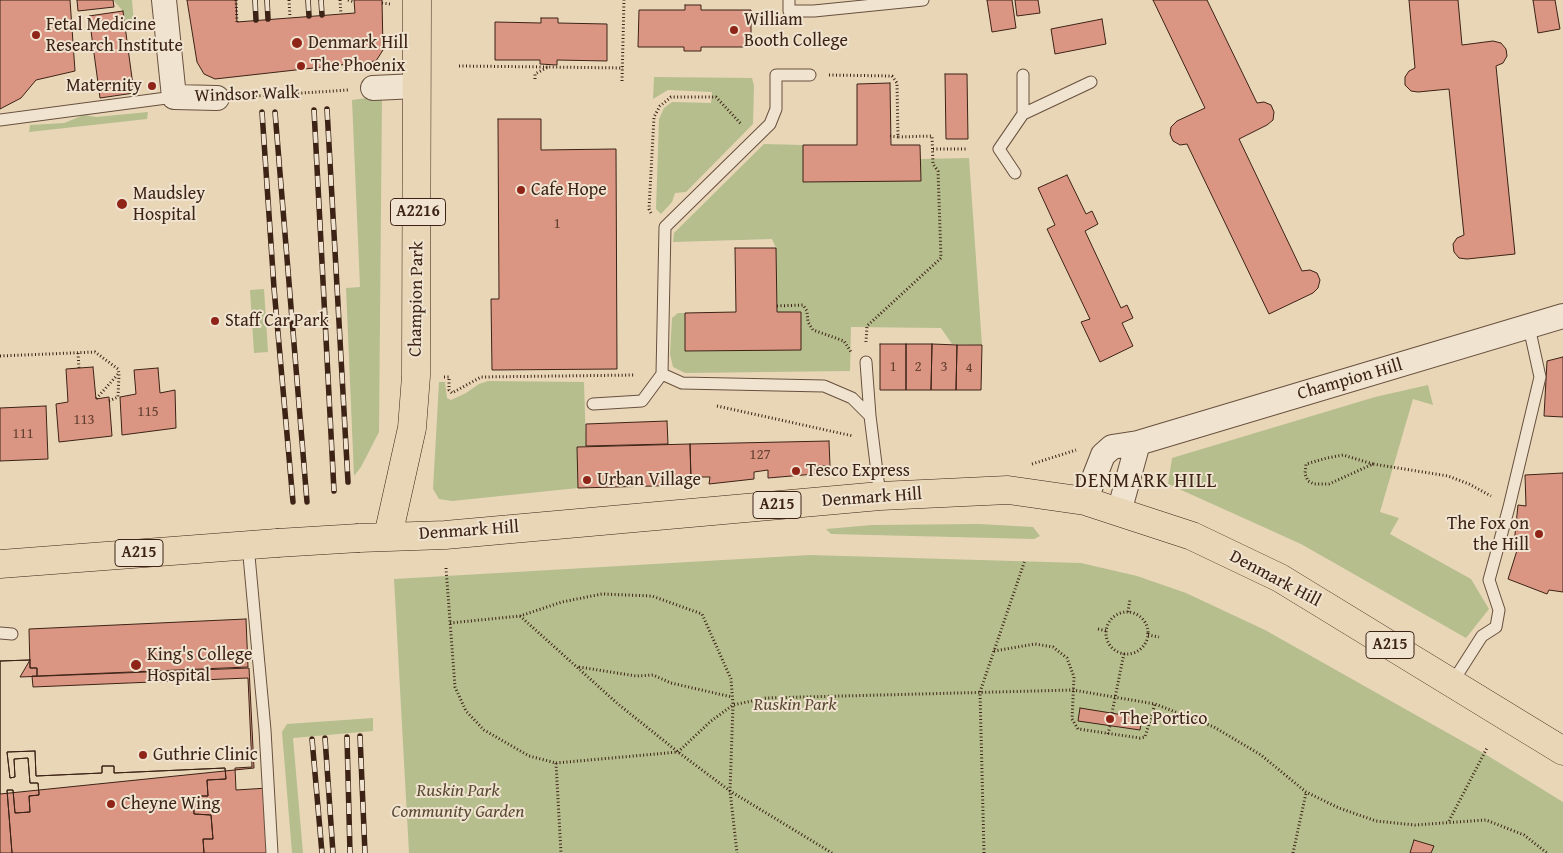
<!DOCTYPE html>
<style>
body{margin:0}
canvas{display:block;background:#e8d6b7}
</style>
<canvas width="1563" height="853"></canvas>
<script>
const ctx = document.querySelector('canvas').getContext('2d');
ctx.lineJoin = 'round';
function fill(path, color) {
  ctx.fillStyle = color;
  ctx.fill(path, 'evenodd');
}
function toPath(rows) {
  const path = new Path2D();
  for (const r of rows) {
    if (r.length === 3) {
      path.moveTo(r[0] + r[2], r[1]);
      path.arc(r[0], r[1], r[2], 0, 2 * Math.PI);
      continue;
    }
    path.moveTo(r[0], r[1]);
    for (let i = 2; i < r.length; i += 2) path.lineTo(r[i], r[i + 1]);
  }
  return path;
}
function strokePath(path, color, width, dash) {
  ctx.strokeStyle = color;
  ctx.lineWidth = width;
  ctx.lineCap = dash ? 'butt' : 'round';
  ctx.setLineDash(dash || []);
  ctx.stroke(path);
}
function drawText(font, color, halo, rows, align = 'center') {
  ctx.font = font + ' "Gentium Book Plus",serif';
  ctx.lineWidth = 4;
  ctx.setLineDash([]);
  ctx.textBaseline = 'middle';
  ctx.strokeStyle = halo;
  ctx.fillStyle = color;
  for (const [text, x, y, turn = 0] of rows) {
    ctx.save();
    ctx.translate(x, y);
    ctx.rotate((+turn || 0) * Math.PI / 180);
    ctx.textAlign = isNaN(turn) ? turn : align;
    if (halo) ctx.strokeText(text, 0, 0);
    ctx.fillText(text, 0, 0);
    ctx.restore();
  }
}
fill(toPath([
 [113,0,132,0,134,24,125,25,123,11],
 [654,77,752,78,754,86,753,124,686,192,675,193,672,202,661,214,656,209,659,119,664,108,672,102,711,103,712,92,668,90,653,99],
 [382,96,379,432,361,467,354,476,346,288,360,287,352,100],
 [148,112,147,119,29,132,30,125,64,123,84,115,96,117],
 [764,144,803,145,803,182,920,159,969,158,982,345,952,344,941,328,851,327,850,371,685,373,673,367,670,354,672,318,678,313,685,313,685,351,801,349,801,312,777,312,776,248,772,239,673,242,674,233],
 [264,289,268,352,254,353,250,290],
 [488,381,584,382,586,446,577,447,578,488,452,501,439,499,433,489,439,382,445,382,447,398,451,400,466,393,479,384],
 [1428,385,1433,405,1413,399,1380,512,1399,518,1390,534,1471,579,1489,609,1466,638,1301,544,1168,484,1172,458,1375,397],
 [979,524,1033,527,1040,536,1034,539,831,534,826,529,872,525],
 [810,555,1081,563,1137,576,1186,593,1265,630,1485,754,1563,802,1563,853,409,853,394,579],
 [373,718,373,731,293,738,303,853,292,853,282,732,287,724]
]), '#b6be8e');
const building = toPath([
 [0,0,70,0,75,71,36,80,21,98,0,109,0,0],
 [77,0,113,0,114,7,78,11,77,0],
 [187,0,236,0,237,22,355,13,354,0,382,0,383,50,376,61,215,79,204,74,197,62,187,0],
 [987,0,1012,0,1016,28,992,32,987,0],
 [1015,0,1038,0,1040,13,1017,16,1015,0],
 [1153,0,1207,0,1257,103,1264,102,1271,105,1274,112,1273,120,1267,125,1239,139,1302,271,1310,270,1317,273,1320,280,1318,288,1313,293,1269,314,1187,144,1180,145,1173,141,1170,134,1171,127,1177,121,1205,108,1153,0],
 [1409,0,1458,0,1462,45,1493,41,1501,43,1506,49,1507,56,1503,63,1496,66,1515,254,1467,259,1459,258,1454,252,1453,244,1457,238,1464,235,1449,89,1418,92,1411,91,1405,85,1405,77,1409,71,1415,68,1409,0],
 [1533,0,1555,0,1560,29,1538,33,1533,0],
 [685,5,701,5,701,10,751,10,751,47,701,47,701,51,684,51,684,47,638,47,639,10,685,10,685,5],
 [123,11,134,93,100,98,89,16,123,11],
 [541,18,558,18,558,23,607,24,607,61,557,60,557,65,540,64,540,60,495,60,495,22,541,23,541,18],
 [1102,19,1106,44,1055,54,1051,29,1102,19],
 [945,74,967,74,968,139,946,139,945,74],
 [890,83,891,145,920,145,921,181,803,182,803,145,857,145,857,84,890,83],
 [498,119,541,119,541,150,616,149,617,369,492,370,491,299,499,299,498,119],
 [1067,175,1086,214,1092,211,1098,224,1085,231,1121,308,1127,305,1133,318,1122,323,1133,346,1100,362,1081,322,1090,319,1047,229,1055,225,1038,188,1067,175],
 [735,248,776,248,777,312,801,312,801,350,685,351,685,313,736,312,735,248],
 [880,344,906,344,906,390,880,390,880,344],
 [906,344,932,344,931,390,906,390,906,344],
 [932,344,957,345,956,390,931,390,932,344],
 [957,345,982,345,981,390,956,390,957,345],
 [1563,357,1563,417,1544,416,1547,361,1563,357],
 [93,367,96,399,109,397,112,436,59,442,56,404,68,402,66,369,93,367],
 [158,368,160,393,175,390,176,428,122,435,120,397,136,394,134,370,158,368],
 [46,406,48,459,0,461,0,408,46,406],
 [667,421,668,444,586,446,586,424,667,421],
 [829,441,830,466,815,466,815,474,768,478,768,470,754,472,754,479,709,484,710,477,691,477,690,444,829,441],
 [690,444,691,485,578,488,577,447,690,444],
 [1563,473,1563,592,1549,590,1547,594,1508,579,1519,544,1514,544,1518,505,1526,506,1525,475,1563,473],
 [246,619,248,667,37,676,37,668,30,668,29,629,246,619],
 [30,660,20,677,249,668,254,768,0,794,0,661,30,660],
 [30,660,30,668,37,668,37,676,32,676,33,687,248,678,252,767,235,768,236,790,268,788,271,853,204,853,203,839,213,839,211,815,194,814,193,796,208,796,207,780,226,779,225,768,114,773,114,766,102,766,102,773,36,776,35,751,7,752,10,778,15,777,14,759,28,758,30,783,38,783,39,795,29,796,30,812,15,813,13,790,7,790,12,853,0,853,0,661,30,660],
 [1080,708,1142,718,1140,730,1078,721,1080,708],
 [35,751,36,776,102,773,102,766,114,766,114,773,225,768,226,779,207,780,208,796,193,796,194,814,211,815,213,839,203,839,204,853,12,853,7,790,13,790,15,813,30,812,29,796,39,795,39,793,38,783,30,783,28,758,14,759,15,777,10,778,7,752,35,751],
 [1414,840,1434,846,1431,853,1410,853,1414,840]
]);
fill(building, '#db9683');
strokePath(building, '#3d2316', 1);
const lane = toPath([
 [789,0,789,11,814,11,923,0],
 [810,75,776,75,776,109,770,124,665,227,662,374,682,383,824,386,852,398,870,416,880,496],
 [1023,75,1023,114],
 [0,120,174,97],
 [1015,173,999,149,1023,114,1091,82],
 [866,362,870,416],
 [593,404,642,401,662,374],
 [248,545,265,730,272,853],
 [0,633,12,634],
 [1452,683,1482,636,1496,627,1499,610,1489,580,1509,507,1540,377,1529,327]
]);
const street = toPath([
 [164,0,174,97,217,98],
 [373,88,417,86],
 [1138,443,1563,316],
 [1085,501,1103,455,1112,447,1138,443,1119,512]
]);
const primary = toPath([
 [388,536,412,428,416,376,417,0],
 [359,538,445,535,880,496,1008,490,1085,501,1192,536,1280,578,1563,751],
 [0,564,277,543]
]);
strokePath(lane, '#68503e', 13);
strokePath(street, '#68503e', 26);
strokePath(primary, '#3d2316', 29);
strokePath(toPath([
 [236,0,237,22],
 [289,0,290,17],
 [340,0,341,14],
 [348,0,354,2],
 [382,3,390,4],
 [459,66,548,67,548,64],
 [829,75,892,76,897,83,898,137,932,136,933,164,938,171,941,258,867,326,866,342],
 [535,79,535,74,548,67,623,68],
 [622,81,624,0],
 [242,97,348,90],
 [890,136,898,137],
 [933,149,968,149],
 [651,213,649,209,654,117,660,106,671,97,716,97,742,125],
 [777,306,803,305,807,311,808,322,813,330,844,341,851,352],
 [78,353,79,368],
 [0,356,95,352,118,369,119,373,96,399],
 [444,377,449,377,449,390,452,393,481,377,635,375],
 [109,401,118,397,119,374],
 [717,406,853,436],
 [1032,464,1076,450],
 [1373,464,1343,455,1327,458,1306,464,1305,474,1308,481,1314,484,1329,484,1373,464,1448,476,1469,484,1491,496],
 [446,568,455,687,466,711,484,730,529,756,556,763,561,853],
 [1128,612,1130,599],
 [1127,633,21],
 [520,616,618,704,678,752,730,791,832,853],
 [450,623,520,616,562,602,602,594,652,596,702,614,731,679,733,705,730,791,737,853],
 [1098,629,1107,631],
 [1148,635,1159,637],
 [994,651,1035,644,1053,647,1067,658,1074,677,1072,719,1078,729,1140,738,1145,737,1155,704],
 [579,667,636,676,653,675,671,683,732,697],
 [1112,713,1124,653],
 [1108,734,1110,726],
 [556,763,678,752,711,721,733,705,766,698,1073,690,1155,704,1214,727,1261,755,1306,792,1339,808,1376,821,1415,825,1486,820,1524,835,1547,853],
 [1449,821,1487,748],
 [984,853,980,692,1025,560],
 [1293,853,1306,793]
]), '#3d2316', 3, [1, 2.5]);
strokePath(lane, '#f0e4d0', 11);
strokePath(street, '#f0e4d0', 24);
strokePath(primary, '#e8d6b7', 28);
const rail = toPath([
 [255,0,256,20],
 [267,0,268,19],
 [308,0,309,16],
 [321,0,322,15],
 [327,109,348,482],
 [314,110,334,491],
 [262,112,274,288,293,502],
 [275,112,307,502],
 [360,736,365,853],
 [347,737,350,853],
 [325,738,333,853],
 [312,739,322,853]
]);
strokePath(rail, '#3d2316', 5.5);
strokePath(rail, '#f0e4d0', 4, [11]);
const primaryBridge = toPath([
 [277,543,359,538]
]);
strokePath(primaryBridge, '#3d2316', 29, []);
strokePath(primaryBridge, '#e8d6b7', 28);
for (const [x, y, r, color] of [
 [734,30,5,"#8f2418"],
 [36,35,5,"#8f2418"],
 [297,43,6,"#8f2418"],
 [301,66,5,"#8f2418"],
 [152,86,5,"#8f2418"],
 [521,190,5,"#8f2418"],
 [122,204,6,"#8f2418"],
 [215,321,5,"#8f2418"],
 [796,471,5,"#8f2418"],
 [587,480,5,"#8f2418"],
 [1539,534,5,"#8f2418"],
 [136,665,6,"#8f2418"],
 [1110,719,5,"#8f2418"],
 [143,755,5,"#8f2418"],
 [111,804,5,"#8f2418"]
]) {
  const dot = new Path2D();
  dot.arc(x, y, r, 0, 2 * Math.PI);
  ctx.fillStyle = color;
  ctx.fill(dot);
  strokePath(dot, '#f0e4d0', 2);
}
drawText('15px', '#644031', null, [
 ["1",557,224],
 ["1",893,367],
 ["2",918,367],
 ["3",944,367],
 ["4",969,368],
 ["115",148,412],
 ["113",84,420],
 ["111",23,434],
 ["127",760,455]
]);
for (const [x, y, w] of [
 [418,212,55],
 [777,505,48],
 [139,553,48],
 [1390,645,48]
]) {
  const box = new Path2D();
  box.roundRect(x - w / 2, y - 13.5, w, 27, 4);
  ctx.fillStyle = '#f0e4d0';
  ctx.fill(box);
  strokePath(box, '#3d2316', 1);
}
drawText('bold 16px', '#3d2316', null, [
 ["A2216",418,212],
 ["A215",777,505],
 ["A215",139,553],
 ["A215",1390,645]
]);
drawText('18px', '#3d2316', '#f0e4d0', [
 ["William",744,20],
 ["Booth College",744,41],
 ["Fetal Medicine",46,25],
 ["Research Institute",46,46],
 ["Denmark Hill",308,43],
 ["The Phoenix",311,66],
 ["Maternity",142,86,"right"],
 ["Cafe Hope",531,190],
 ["Maudsley",133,194],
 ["Hospital",133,215],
 ["Staff Car Park",225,321],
 ["Tesco Express",806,471],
 ["Urban Village",597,480],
 ["The Fox on",1529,524,"right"],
 ["the Hill",1529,545,"right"],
 ["King's College",147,655],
 ["Hospital",147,676],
 ["The Portico",1120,719],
 ["Guthrie Clinic",153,755],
 ["Cheyne Wing",121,804]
], 'left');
drawText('18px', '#3d2316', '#f0e4d0', [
 ["Windsor Walk",247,95,-2],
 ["Champion Park",417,299,-89],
 ["Champion Hill",1350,380,-16],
 ["Denmark Hill",872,498,-4],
 ["Denmark Hill",469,531,-4],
 ["Denmark Hill",1275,579,28]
]);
drawText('italic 18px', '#5b4a34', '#f0e4d0', [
 ["Ruskin Park",795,705],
 ["Ruskin Park",458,791],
 ["Community Garden",458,812]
]);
ctx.letterSpacing = '1px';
drawText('20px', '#3d2316', '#f0e4d0', [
 ["DENMARK HILL",1146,482]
]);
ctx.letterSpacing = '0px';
</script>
